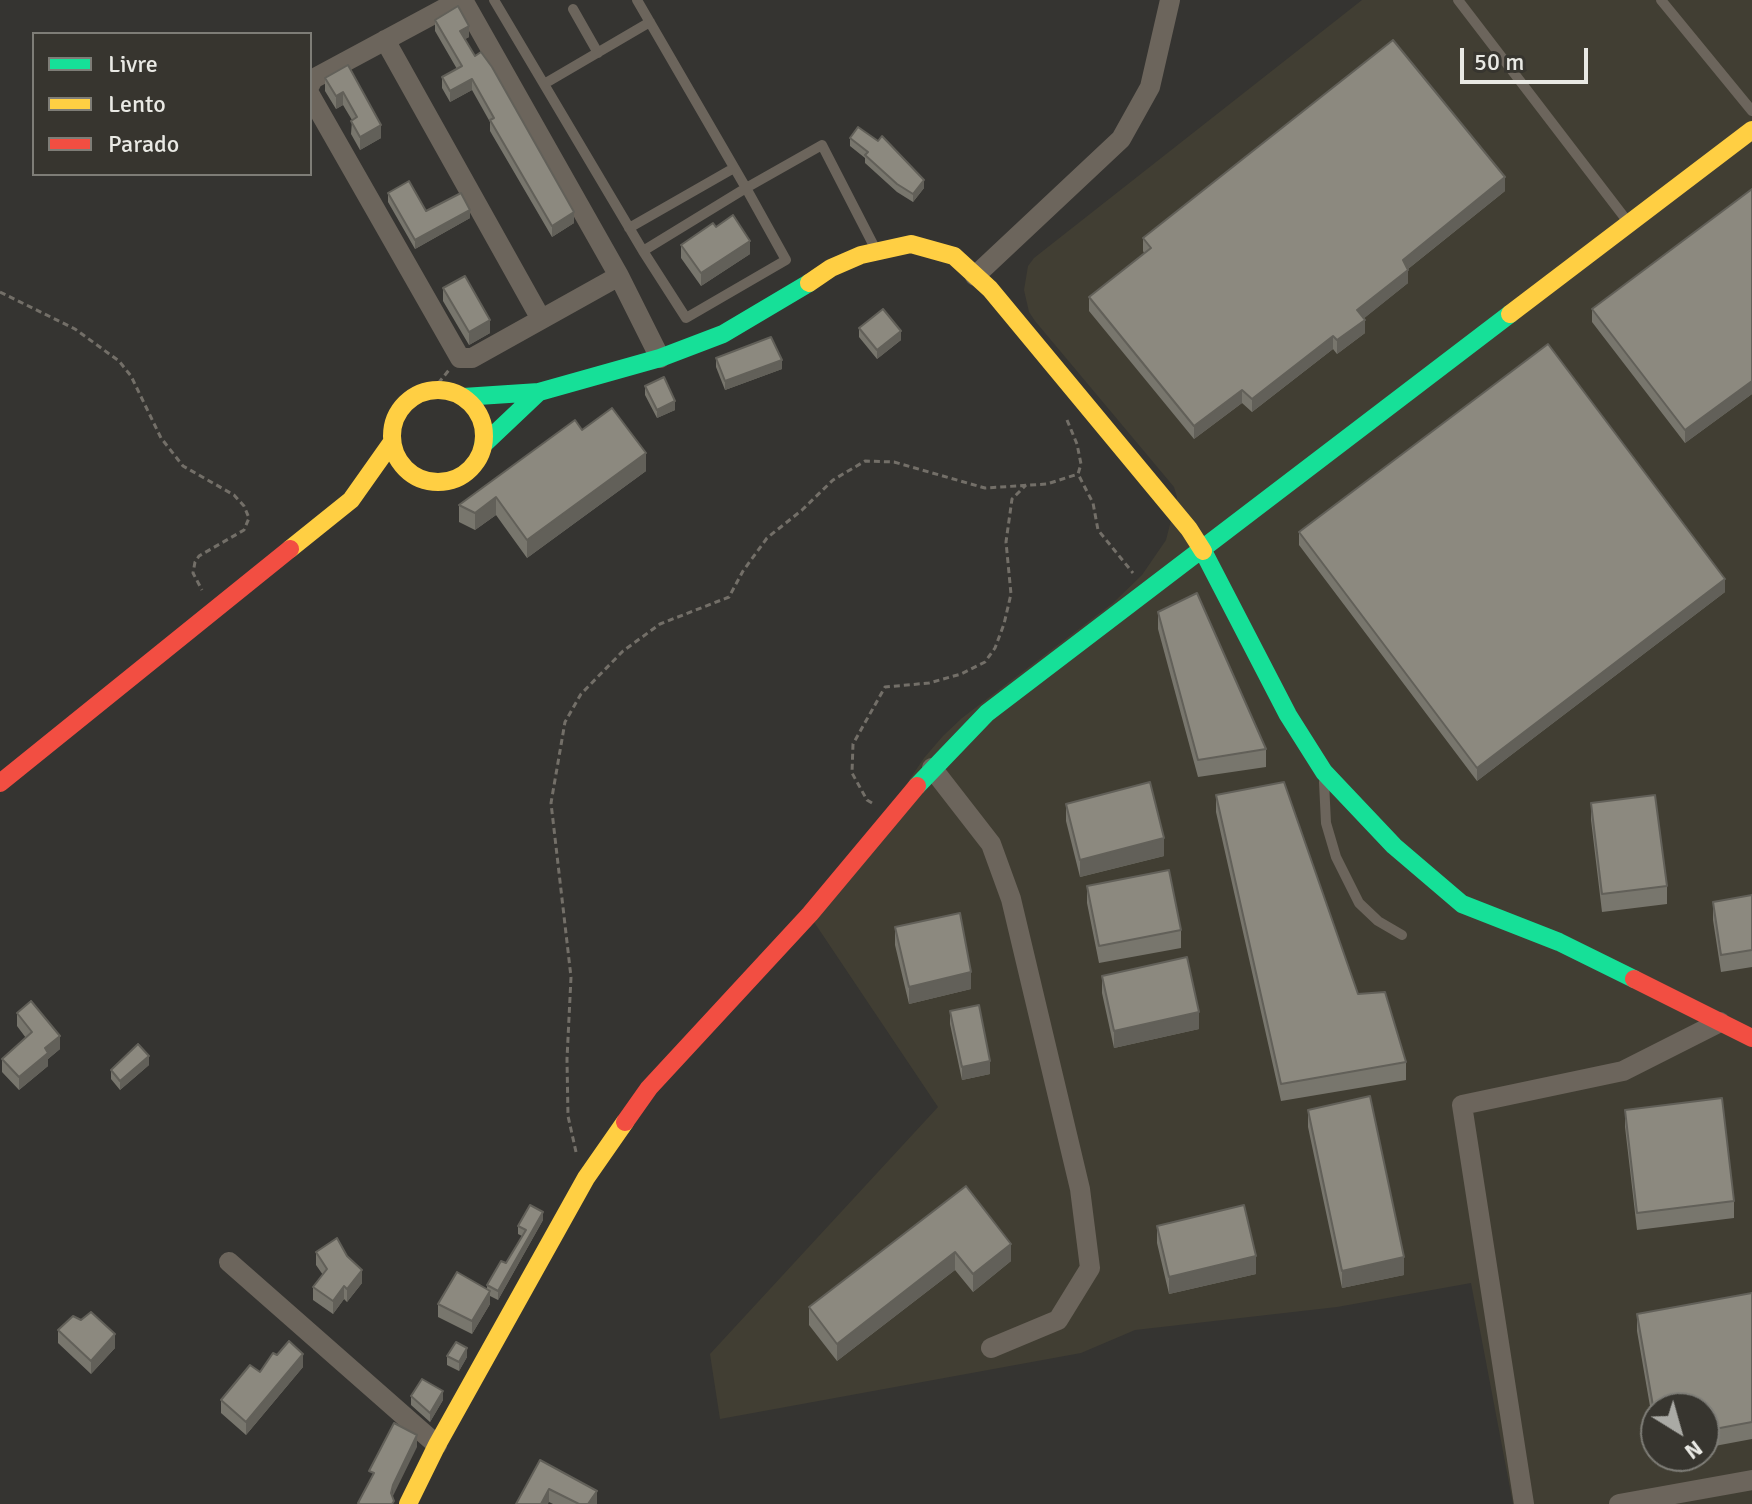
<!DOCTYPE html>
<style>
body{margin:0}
#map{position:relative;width:1752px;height:1504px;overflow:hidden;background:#353431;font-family:Signika,sans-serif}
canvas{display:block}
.legend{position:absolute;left:32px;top:32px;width:280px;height:144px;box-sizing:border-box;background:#37352f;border:2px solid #7e7d77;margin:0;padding:10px 14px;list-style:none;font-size:24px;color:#e9e9e4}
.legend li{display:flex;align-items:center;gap:16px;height:40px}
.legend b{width:40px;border:2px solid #7e7d77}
.north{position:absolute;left:1640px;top:1392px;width:80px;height:80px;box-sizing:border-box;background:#37352f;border:2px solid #7e7d77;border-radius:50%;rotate:143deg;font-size:22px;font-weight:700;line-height:32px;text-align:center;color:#e9e9e4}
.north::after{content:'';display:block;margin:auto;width:28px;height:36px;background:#aaaaa5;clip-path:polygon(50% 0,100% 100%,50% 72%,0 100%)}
.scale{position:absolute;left:1460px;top:48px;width:128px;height:36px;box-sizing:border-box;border:4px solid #e9e9e4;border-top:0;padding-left:10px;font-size:24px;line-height:28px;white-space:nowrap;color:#e9e9e4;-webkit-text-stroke:6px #37352f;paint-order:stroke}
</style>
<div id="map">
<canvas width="1752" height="1504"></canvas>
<ul class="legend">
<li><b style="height:10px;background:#16e098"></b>Livre</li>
<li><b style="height:10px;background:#ffcf43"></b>Lento</li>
<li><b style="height:10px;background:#f24e42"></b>Parado</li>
</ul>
<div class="north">N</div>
<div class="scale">50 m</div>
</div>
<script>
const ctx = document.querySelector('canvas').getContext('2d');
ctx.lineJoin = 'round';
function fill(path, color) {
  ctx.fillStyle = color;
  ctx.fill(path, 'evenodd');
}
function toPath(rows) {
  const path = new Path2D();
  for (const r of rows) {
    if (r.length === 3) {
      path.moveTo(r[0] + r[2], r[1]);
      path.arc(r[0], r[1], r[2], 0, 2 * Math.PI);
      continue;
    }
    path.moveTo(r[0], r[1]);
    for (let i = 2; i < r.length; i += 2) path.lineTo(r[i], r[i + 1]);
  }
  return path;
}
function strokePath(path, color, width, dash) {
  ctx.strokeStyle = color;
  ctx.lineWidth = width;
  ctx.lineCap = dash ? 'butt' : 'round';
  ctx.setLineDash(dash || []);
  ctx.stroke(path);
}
fill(toPath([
 [1362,0,1752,0,1752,1504,1513,1504,1471,1283,1337,1307,1135,1330,1081,1353,720,1419,710,1354,938,1107,814,922,924,758,943,736,962,718,1113,603,1142,575,1166,540,1177,497,1174,487,1035,321,1029,312,1024,290,1028,266,1034,258],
 [1656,1408,1704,1408,1704,1456,1656,1456]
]), '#413e33');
strokePath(toPath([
 [0,292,75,329,119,361,131,376,161,438,183,466,234,495,244,506,249,518,244,530,199,556,195,562,193,573,202,590],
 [432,391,449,370],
 [1067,420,1077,444,1081,464,1078,474,1093,503,1098,530,1133,573],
 [872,803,867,800,852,773,853,744,885,687,929,683,961,674,985,662,995,648,1004,624,1011,594,1006,542,1012,499,1026,485],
 [576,1152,568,1116,567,1059,571,977,551,803,565,722,581,694,623,651,660,624,729,597,743,571,767,538,802,510,833,480,865,461,894,462,985,488,1047,484,1078,474]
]), '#736f68', 3, [6, 4]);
strokePath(toPath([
 [494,0,643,251,686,318,786,260,746,188,822,145,876,250],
 [637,0,746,188,643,251],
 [1458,0,1628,222],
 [1661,0,1752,111],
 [573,9,598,53],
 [544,84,650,22],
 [629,228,734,168],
 [1324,782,1326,823,1336,857,1359,903,1378,921,1402,935]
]), '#6c655c', 10);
strokePath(toPath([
 [463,0,619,276,660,358],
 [385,40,541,319],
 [310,85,313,79,460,0],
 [310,95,460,358,472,358,619,276],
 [975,276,1121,139,1150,87,1170,0],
 [932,768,991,844,1011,899,1080,1189,1090,1268,1058,1320,991,1348],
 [229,1262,437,1445],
 [1524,1504,1462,1105,1623,1071,1720,1022],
 [1619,1504,1752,1480]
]), '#6c655c', 20);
strokePath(toPath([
 [463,397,539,392,660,358,723,334,809,283],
 [483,445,539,392],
 [1203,551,1288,715,1324,772,1394,846,1462,904,1559,942,1634,979],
 [917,786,987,713,1510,314]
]), '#16e098', 18);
strokePath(toPath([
 [809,283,831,268,861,255,911,244,954,256,990,289,1189,529,1203,551],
 [1510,314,1752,130],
 [438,436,46],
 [290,549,351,500,392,442],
 [408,1504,437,1445,586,1178,625,1122]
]), '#ffcf43', 18);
strokePath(toPath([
 [0,783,290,549],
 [1634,979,1752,1038],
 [625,1122,649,1088,810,914,917,786]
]), '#f24e42', 18);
fill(toPath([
 [435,20,469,37,465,39,574,223,552,237,490,131,490,122,472,90,450,102,442,88,442,77,457,69,435,31],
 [348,65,381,138,360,150,351,134,352,120,343,105,336,109,325,91,325,78],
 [850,138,924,188,913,202,897,192,865,163,865,158,850,146],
 [1752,189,1752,394,1685,443,1592,322,1592,309],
 [1505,191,1408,269,1408,283,1364,318,1365,333,1337,354,1333,349,1252,412,1242,403,1194,439,1089,311,1089,297,1144,253,1143,251,1143,238],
 [388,193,426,211,470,218,415,249,388,202],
 [716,227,750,254,701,286,681,258,681,245],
 [443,288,490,333,469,345,443,301],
 [859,328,901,340,877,359,859,337],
 [716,358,782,369,725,390,716,367],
 [645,386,675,410,657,418,645,395],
 [582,430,646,471,527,558,496,515,475,530,459,522,459,505],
 [1299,532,1725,592,1477,781,1299,545],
 [1158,612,1266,749,1266,767,1198,777,1158,629],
 [1216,795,1406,1062,1406,1080,1281,1101,1216,812],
 [1591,803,1667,886,1667,904,1602,912,1591,820],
 [1066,804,1164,856,1080,877,1066,821],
 [1087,886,1181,930,1181,948,1099,963,1087,903],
 [1752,895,1752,967,1721,972,1713,920,1713,902],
 [895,927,971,989,909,1004,895,945],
 [1102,976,1199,1029,1114,1048,1102,993],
 [950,1011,990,1074,962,1080,950,1024],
 [17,1013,60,1049,48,1059,48,1066,19,1090,2,1072,2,1059,26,1038,17,1026],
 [149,1065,120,1090,111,1079,111,1070],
 [1308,1110,1404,1275,1342,1288,1308,1127],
 [1625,1110,1734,1201,1734,1218,1637,1230,1625,1127],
 [966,1186,1011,1261,973,1292,955,1270,837,1361,809,1325,809,1307],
 [543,1220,498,1300,490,1296,490,1304,472,1334,438,1317,438,1304,487,1289,487,1285,506,1263,522,1236,518,1234,518,1226],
 [1157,1226,1256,1274,1169,1294,1157,1243],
 [316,1252,362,1283,347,1302,344,1299,333,1314,313,1300,313,1287,323,1275,316,1265],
 [1752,1293,1752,1439,1704,1448,1704,1408,1656,1408,1656,1441,1637,1331,1637,1314],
 [58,1330,115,1348,91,1374,58,1343],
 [447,1356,467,1357,459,1371,447,1365],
 [303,1367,246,1435,221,1413,221,1400,260,1372],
 [411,1396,443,1400,430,1422,411,1405],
 [540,1460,597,1491,596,1504,553,1504,549,1502]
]), '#78766d');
fill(toPath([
 [469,26,469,37,460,42,460,31],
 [472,79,472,90,450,102,450,91],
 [343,92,343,105,336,109,336,96],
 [381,125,381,138,360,150,360,137],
 [1505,177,1505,191,1403,273,1403,260],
 [924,180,924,188,913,202,913,194],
 [470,210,470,218,415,249,415,240],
 [574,212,574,223,552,237,552,226],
 [750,241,750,254,701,286,701,273],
 [1408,270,1408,283,1357,324,1357,310],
 [490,320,490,333,469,345,469,332],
 [1365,320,1365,333,1337,354,1337,340],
 [901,331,901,340,877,359,877,350],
 [1333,336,1333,349,1252,412,1252,399],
 [782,360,782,369,725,390,725,381],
 [1752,381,1752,394,1685,443,1685,430],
 [1242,390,1242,403,1194,439,1194,426],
 [675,401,675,410,657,418,657,410],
 [646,453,646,471,527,558,527,540],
 [496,497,496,515,475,530,475,513],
 [1725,579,1725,592,1477,781,1477,768],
 [1164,838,1164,856,1080,877,1080,860],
 [971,972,971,989,909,1004,909,987],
 [1199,1012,1199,1029,1114,1048,1114,1031],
 [60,1036,60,1049,48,1059,48,1066,19,1090,19,1077,45,1048],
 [149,1056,149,1065,120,1090,120,1081],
 [990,1061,990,1074,962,1080,962,1067],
 [543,1212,543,1220,498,1300,498,1291],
 [1011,1244,1011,1261,973,1292,973,1274],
 [955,1252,955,1270,837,1361,837,1344],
 [1256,1256,1256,1274,1169,1294,1169,1277],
 [1404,1257,1404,1275,1342,1288,1342,1271],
 [362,1270,362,1283,347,1302,347,1289],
 [344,1286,344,1299,333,1314,333,1301],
 [490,1291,490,1304,472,1334,472,1321],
 [115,1334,115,1348,91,1374,91,1361],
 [467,1348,467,1357,459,1371,459,1362],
 [303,1354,303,1367,246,1435,246,1422],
 [443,1391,443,1400,430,1422,430,1413],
 [417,1435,417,1447,393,1496,391,1504,393,1485],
 [549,1489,549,1502,548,1504,541,1504],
 [597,1491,597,1504,588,1504]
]), '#626059');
const building = toPath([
 [458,6,469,26,460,31,475,56,481,52,492,67,574,212,552,226,490,120,494,118,472,79,450,91,442,77,462,66,435,20,458,6],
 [1393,40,1505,177,1403,260,1408,270,1357,310,1365,320,1337,340,1333,336,1252,399,1242,390,1194,426,1089,297,1151,248,1143,238,1393,40],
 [348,65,381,125,360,137,351,121,357,117,343,92,336,96,325,78,348,65],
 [858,127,878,141,882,136,924,180,913,194,897,184,865,155,868,152,850,138,858,127],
 [409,181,426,211,461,193,470,210,415,240,388,193,409,181],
 [1752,189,1752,381,1685,430,1592,309,1752,189],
 [733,215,750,241,701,273,681,245,713,223,716,227,733,215],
 [465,276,490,320,469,332,443,288,465,276],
 [883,309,901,331,877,350,859,328,883,309],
 [771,337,782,360,725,381,716,358,771,337],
 [1548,344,1725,579,1477,768,1299,532,1548,344],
 [664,377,675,401,657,410,645,386,664,377],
 [612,408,646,453,527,540,496,497,475,513,459,505,575,420,582,430,612,408],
 [1197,593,1266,749,1198,760,1158,612,1197,593],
 [1150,782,1164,838,1080,860,1066,804,1150,782],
 [1284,782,1358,994,1385,992,1406,1062,1281,1084,1216,795,1284,782],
 [1655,795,1667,886,1602,894,1591,803,1655,795],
 [1169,870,1181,930,1099,946,1087,886,1169,870],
 [1752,895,1752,950,1721,955,1713,902,1752,895],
 [960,913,971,972,909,987,895,927,960,913],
 [1187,957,1199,1012,1114,1031,1102,976,1187,957],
 [31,1001,60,1036,45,1048,48,1053,19,1077,2,1059,32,1032,17,1013,31,1001],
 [979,1005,990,1061,962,1067,950,1011,979,1005],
 [138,1044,149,1056,120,1081,111,1070,138,1044],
 [1370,1096,1404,1257,1342,1271,1308,1110,1370,1096],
 [1722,1098,1734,1201,1637,1213,1625,1110,1722,1098],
 [966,1186,1011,1244,973,1274,955,1252,837,1344,809,1307,966,1186],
 [530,1205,543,1212,498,1291,487,1285,501,1261,506,1263,526,1230,518,1226,530,1205],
 [1244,1205,1256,1256,1169,1277,1157,1226,1244,1205],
 [337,1238,347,1256,362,1270,347,1289,344,1286,333,1301,313,1287,327,1269,316,1252,337,1238],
 [457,1272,490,1291,472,1321,438,1304,457,1272],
 [1752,1293,1752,1422,1704,1431,1704,1408,1656,1408,1656,1423,1637,1314,1752,1293],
 [91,1312,115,1334,91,1361,58,1330,73,1316,81,1320,91,1312],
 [289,1341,303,1354,246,1422,221,1400,250,1365,260,1372,273,1353,277,1355,289,1341],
 [456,1342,467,1348,459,1362,447,1356,456,1342],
 [422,1379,443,1391,430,1413,411,1396,422,1379],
 [394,1423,417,1435,393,1485,391,1493,394,1501,392,1504,360,1504,358,1503,374,1473,369,1471,394,1423],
 [540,1460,597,1491,588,1504,579,1504,549,1489,541,1504,516,1504,540,1460]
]);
fill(building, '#8c897f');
strokePath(building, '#626059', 2);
</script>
